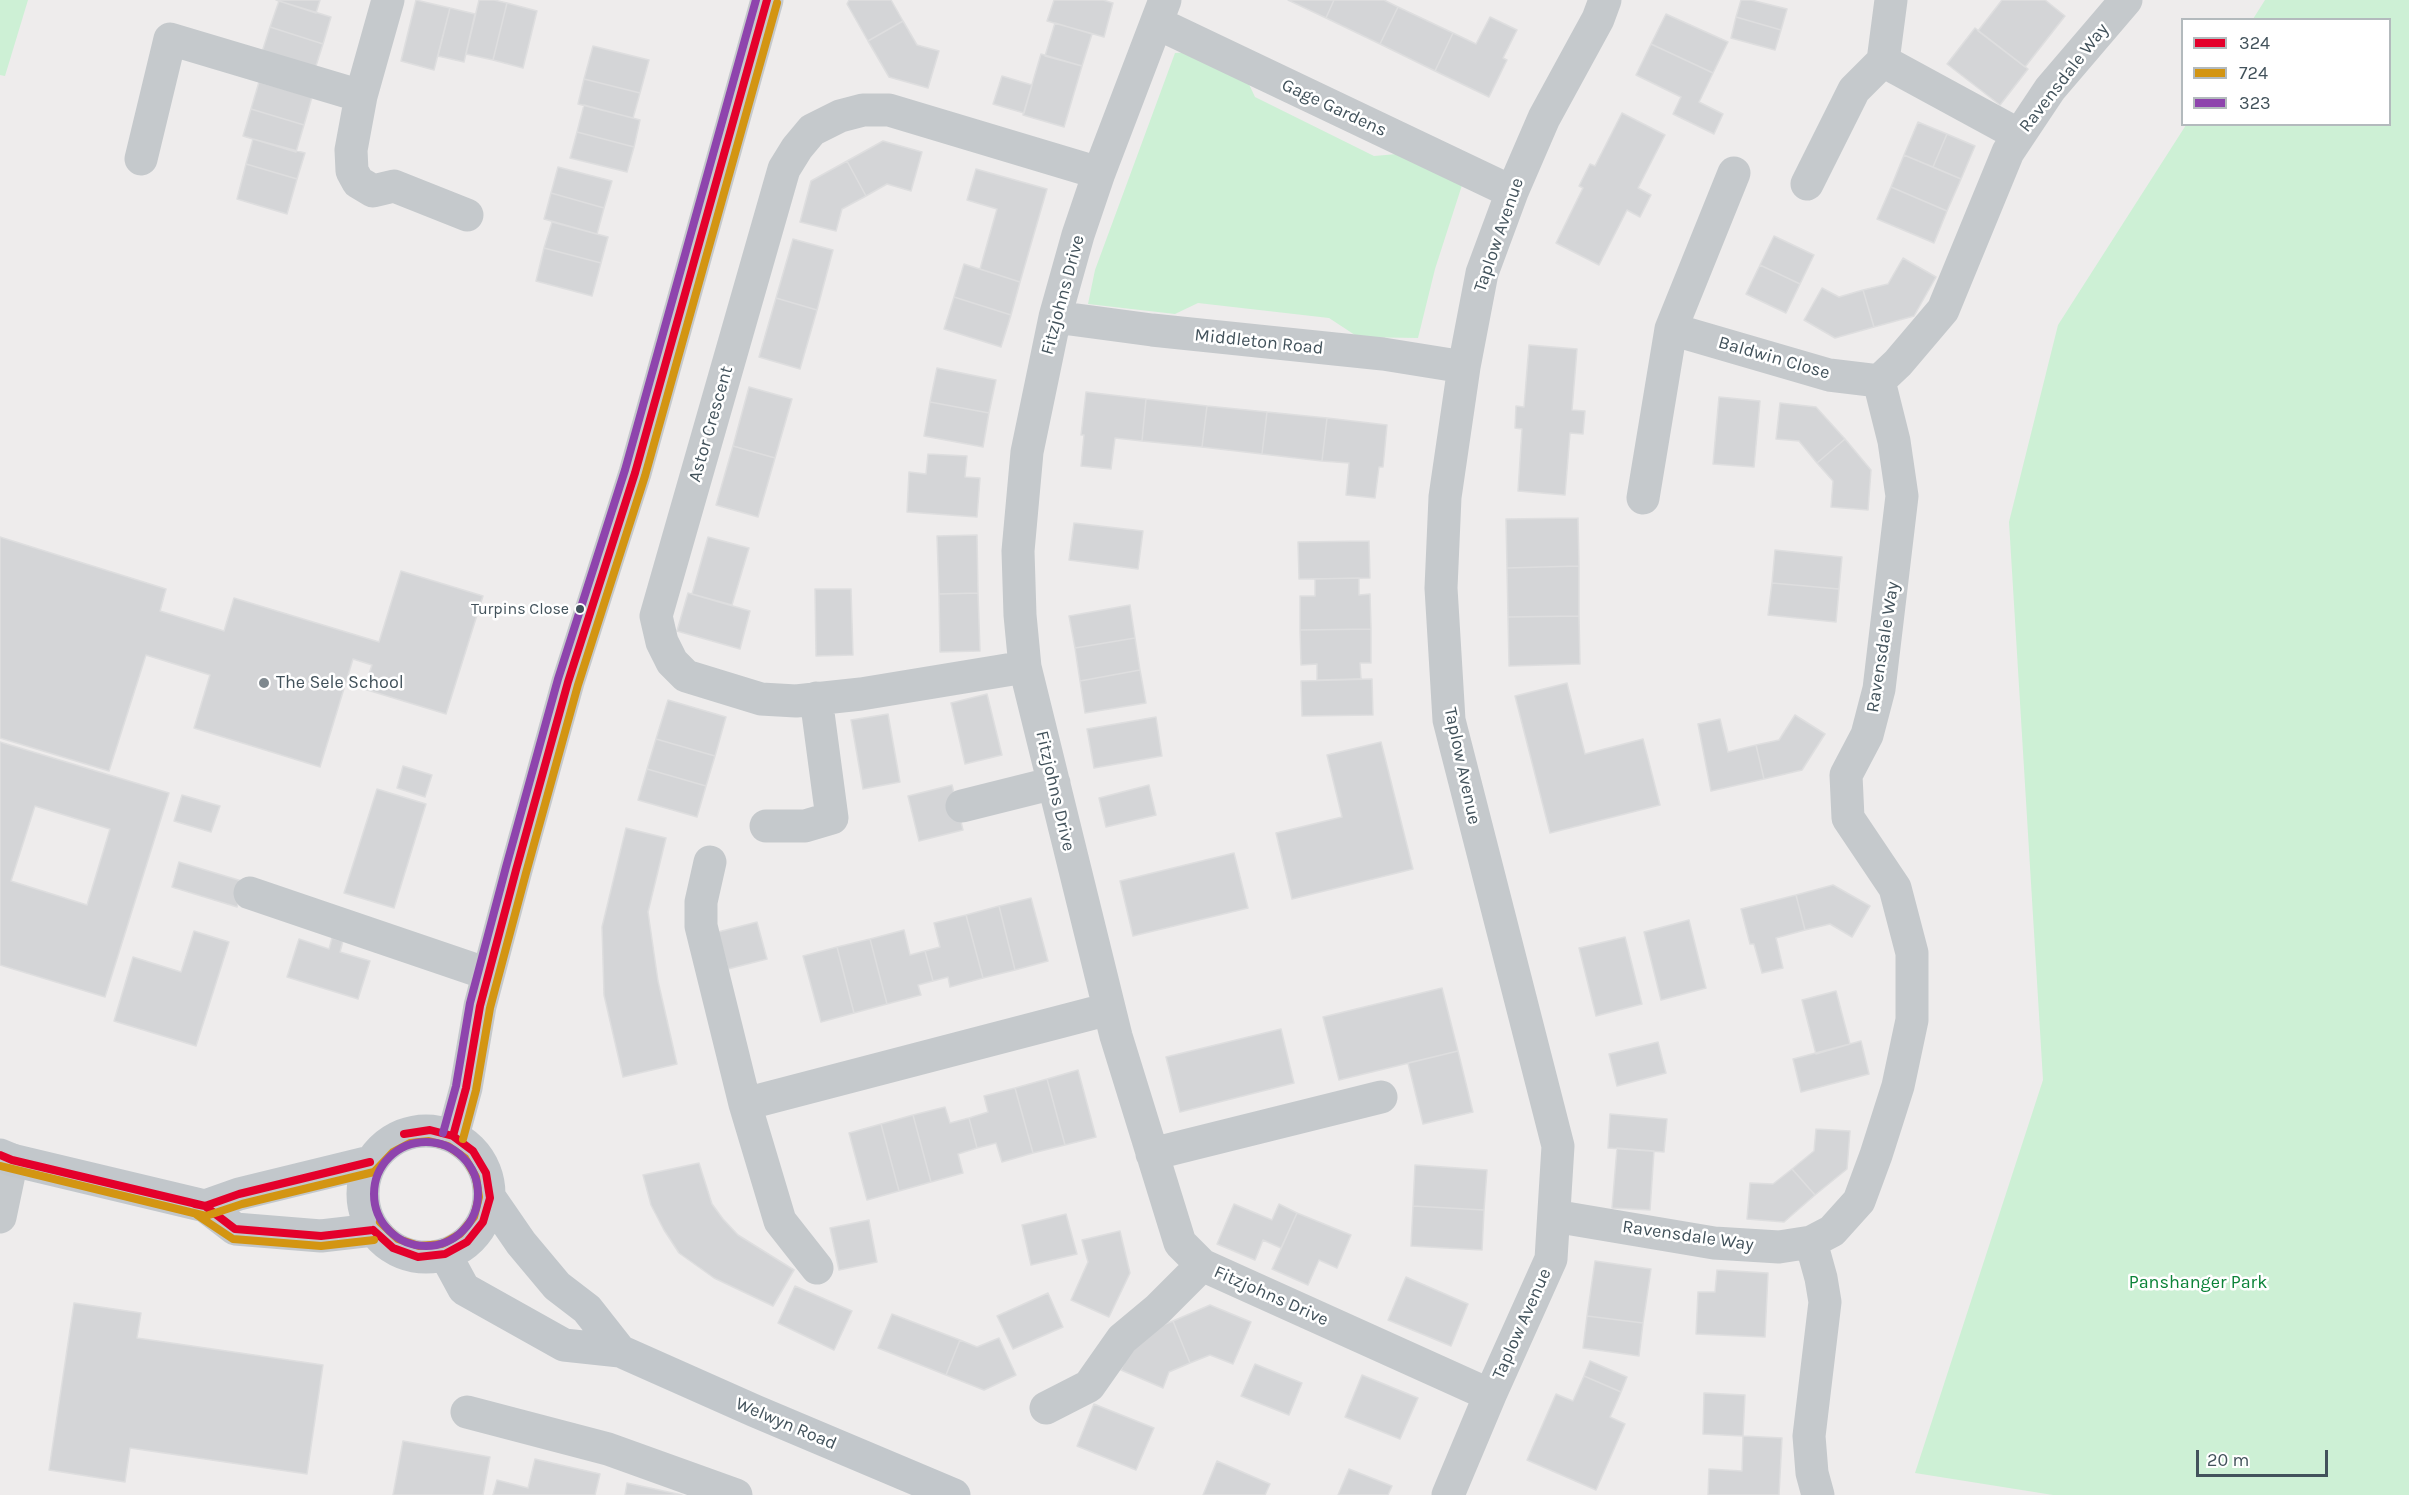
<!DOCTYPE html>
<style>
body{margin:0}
#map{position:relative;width:2409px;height:1495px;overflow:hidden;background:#eeecec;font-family:Karla,sans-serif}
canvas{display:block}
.legend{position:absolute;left:2181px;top:18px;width:210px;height:108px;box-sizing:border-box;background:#fff;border:2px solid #b3babd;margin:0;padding:8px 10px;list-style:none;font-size:18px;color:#42525b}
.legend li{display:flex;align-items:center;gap:12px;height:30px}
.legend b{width:30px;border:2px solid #b3babd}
.scale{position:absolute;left:2196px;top:1450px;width:132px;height:27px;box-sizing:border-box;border:3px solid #42525b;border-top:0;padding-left:8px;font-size:18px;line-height:21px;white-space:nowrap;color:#42525b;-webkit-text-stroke:4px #fff;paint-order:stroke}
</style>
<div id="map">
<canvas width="2409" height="1495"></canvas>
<ul class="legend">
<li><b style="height:8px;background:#e4002b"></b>324</li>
<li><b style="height:8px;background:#d39512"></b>724</li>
<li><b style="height:8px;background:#8e44ad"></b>323</li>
</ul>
<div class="scale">20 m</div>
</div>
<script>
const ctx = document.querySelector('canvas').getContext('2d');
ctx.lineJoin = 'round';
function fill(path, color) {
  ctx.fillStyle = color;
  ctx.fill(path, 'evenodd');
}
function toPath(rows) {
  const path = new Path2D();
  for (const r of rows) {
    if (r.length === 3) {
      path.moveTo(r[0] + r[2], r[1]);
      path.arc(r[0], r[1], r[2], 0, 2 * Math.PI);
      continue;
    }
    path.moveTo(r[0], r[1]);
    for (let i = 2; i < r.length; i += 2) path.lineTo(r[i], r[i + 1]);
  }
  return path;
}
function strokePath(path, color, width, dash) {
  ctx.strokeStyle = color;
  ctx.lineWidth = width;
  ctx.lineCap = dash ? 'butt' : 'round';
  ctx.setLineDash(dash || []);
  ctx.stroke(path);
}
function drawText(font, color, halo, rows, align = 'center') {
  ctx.font = font + ' Karla,sans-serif';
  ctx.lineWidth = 5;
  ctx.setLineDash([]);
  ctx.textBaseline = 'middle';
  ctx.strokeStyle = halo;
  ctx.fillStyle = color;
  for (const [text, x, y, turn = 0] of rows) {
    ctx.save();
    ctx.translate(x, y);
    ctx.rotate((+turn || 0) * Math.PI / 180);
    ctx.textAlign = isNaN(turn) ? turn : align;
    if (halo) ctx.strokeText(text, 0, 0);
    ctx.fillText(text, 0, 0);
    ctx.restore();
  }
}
fill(toPath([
 [0,0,28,0,5,76,0,75],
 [2265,0,2409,0,2409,1495,2053,1495,1915,1473,2043,1080,2009,522,2058,325,2186,125,2390,124,2390,20,2253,19],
 [1189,52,1246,78,1255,97,1374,156,1397,154,1463,182,1435,269,1418,338,1358,337,1329,318,1198,303,1175,314,1088,304,1095,270,1175,53]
]), '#cdf0d5');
const building = toPath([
 [276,0,320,0,316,13,276,0],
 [416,0,450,8,434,70,401,61,416,0],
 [479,0,494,0,507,3,493,60,466,54,479,0],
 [849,0,891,0,903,21,868,41,847,4,849,0],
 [1054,0,1103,0,1113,3,1104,37,1047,21,1054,0],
 [1288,0,1334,0,1326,18,1288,0],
 [1334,0,1384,0,1398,7,1380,44,1326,18,1334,0],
 [1741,0,1751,0,1787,9,1781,30,1736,17,1741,0],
 [2002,0,2045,0,2065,16,2025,67,1978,31,2002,0],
 [279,1,331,17,323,44,270,27,279,1],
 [507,3,537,11,523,68,493,60,507,3],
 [1398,7,1453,33,1435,71,1380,44,1398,7],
 [450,8,475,14,464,62,438,56,450,8],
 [1666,14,1728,42,1713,73,1651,44,1666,14],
 [1490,17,1517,30,1503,58,1507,60,1489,97,1435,71,1453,33,1476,44,1490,17],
 [1736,17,1781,30,1775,50,1731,38,1736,17],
 [903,21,917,45,939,51,928,88,889,77,868,41,903,21],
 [1055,23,1092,34,1082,66,1045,56,1055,23],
 [270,27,323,44,315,69,262,52,270,27],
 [1975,28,2028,69,2000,105,1947,64,1975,28],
 [1651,44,1713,73,1699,102,1723,114,1714,134,1673,114,1681,97,1636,75,1651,44],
 [593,46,649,60,640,93,584,79,593,46],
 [1041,54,1082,66,1064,127,1023,115,1041,54],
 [1002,76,1032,85,1024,113,993,104,1002,76],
 [584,79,640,93,633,118,578,104,584,79],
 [259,82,312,97,304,125,251,109,259,82],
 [584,105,640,120,634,147,577,132,584,105],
 [251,109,304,125,296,152,243,136,251,109],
 [1622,113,1665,135,1638,188,1651,195,1640,217,1627,210,1599,265,1556,243,1583,188,1579,186,1590,164,1595,166,1622,113],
 [1918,122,1947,134,1933,167,1904,155,1918,122],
 [577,132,634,147,627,172,570,158,577,132],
 [1947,134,1975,146,1961,179,1933,167,1947,134],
 [253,139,305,153,297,179,246,164,253,139],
 [883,141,922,152,911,191,887,184,866,196,847,161,883,141],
 [1904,155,1961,179,1947,211,1891,187,1904,155],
 [847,161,866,196,842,209,836,231,800,222,811,181,847,161],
 [246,164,297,179,287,214,237,199,246,164],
 [558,167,612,181,604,208,551,193,558,167],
 [976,169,1047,189,1020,282,980,269,997,209,967,200,976,169],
 [1891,187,1947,211,1934,243,1877,219,1891,187],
 [551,193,604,208,597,234,544,219,551,193],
 [552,222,608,237,601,263,544,248,552,222],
 [1774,236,1814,255,1800,284,1760,265,1774,236],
 [793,239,833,250,817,310,776,298,793,239],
 [544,248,601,263,592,296,536,281,544,248],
 [1903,258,1936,277,1914,316,1874,327,1863,290,1888,284,1903,258],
 [964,264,1020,282,1011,315,954,297,964,264],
 [1760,265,1800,284,1786,313,1746,294,1760,265],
 [1822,288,1839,297,1863,290,1874,327,1835,338,1804,320,1822,288],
 [954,297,1011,315,1001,347,944,329,954,297],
 [776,298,817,310,800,369,759,357,776,298],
 [1529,345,1577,349,1572,410,1585,411,1583,434,1570,433,1565,495,1518,491,1522,429,1515,428,1516,406,1524,407,1529,345],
 [937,368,996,380,989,413,930,402,937,368],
 [749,387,792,399,775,458,733,446,749,387],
 [1086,392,1146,399,1142,441,1115,438,1111,469,1081,466,1084,435,1081,435,1086,392],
 [1719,397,1760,401,1754,467,1713,464,1719,397],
 [1146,399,1207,406,1202,447,1142,441,1146,399],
 [930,402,989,413,983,447,924,436,930,402],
 [1780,403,1816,407,1845,439,1817,463,1799,441,1776,439,1780,403],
 [1207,406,1267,412,1262,454,1202,447,1207,406],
 [1267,412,1327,418,1322,461,1262,454,1267,412],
 [1327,418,1387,425,1383,467,1379,467,1375,498,1346,495,1349,463,1322,461,1327,418],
 [1845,439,1871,470,1868,510,1831,507,1833,481,1817,463,1845,439],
 [733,446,775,458,758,517,716,505,733,446],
 [928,454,967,456,965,477,980,478,977,517,907,512,909,472,926,474,928,454],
 [1578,518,1579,566,1507,568,1506,519,1578,518],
 [1074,523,1143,531,1138,569,1069,560,1074,523],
 [977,535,978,593,939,594,937,536,977,535],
 [0,537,166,589,160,611,224,631,234,598,379,642,401,571,483,596,446,714,364,689,372,665,353,659,320,767,194,728,210,675,146,655,109,771,0,738,0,537],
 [708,537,749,548,732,605,692,594,708,537],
 [1369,541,1370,578,1299,579,1298,542,1369,541],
 [1775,550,1842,557,1839,589,1772,583,1775,550],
 [1579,566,1579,616,1508,617,1507,568,1579,566],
 [1359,578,1359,595,1370,594,1371,629,1300,630,1300,596,1315,596,1315,579,1359,578],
 [1772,583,1839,589,1836,622,1768,615,1772,583],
 [815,589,851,589,853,655,816,656,815,589],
 [688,593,750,611,740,649,677,631,688,593],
 [978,593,980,651,940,652,939,594,978,593],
 [1130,605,1135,638,1075,648,1069,616,1130,605],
 [1579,616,1580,664,1509,666,1508,617,1579,616],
 [1371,629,1371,663,1360,663,1361,679,1317,680,1317,664,1301,665,1300,630,1371,629],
 [1135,638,1140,670,1080,681,1075,648,1135,638],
 [1140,670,1146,703,1085,713,1080,681,1140,670],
 [1372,679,1373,715,1302,716,1301,681,1372,679],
 [1567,683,1585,754,1643,739,1660,805,1550,833,1515,696,1567,683],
 [987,694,1002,755,965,764,951,703,987,694],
 [668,700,726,717,715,756,656,739,668,700],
 [888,714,900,782,863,789,851,720,888,714],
 [1795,715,1825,734,1802,770,1764,779,1756,745,1779,740,1795,715],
 [1156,717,1162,756,1094,768,1087,729,1156,717],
 [1720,719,1728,752,1756,745,1764,779,1711,791,1698,724,1720,719],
 [656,739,715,756,706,786,647,769,656,739],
 [0,742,169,793,105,997,0,965,0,742],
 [35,806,110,829,87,905,11,881,35,806],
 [1381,742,1413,869,1292,899,1276,833,1342,817,1327,755,1381,742],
 [403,766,432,775,425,797,397,788,403,766],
 [647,769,706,786,697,817,638,800,647,769],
 [952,785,963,830,919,841,908,796,952,785],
 [1149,785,1156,815,1106,827,1099,798,1149,785],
 [377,789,426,804,394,908,344,893,377,789],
 [182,795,220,806,211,832,174,821,182,795],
 [626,828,666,838,648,912,658,981,677,1064,623,1077,604,995,602,927,626,828],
 [1234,853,1248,908,1133,936,1120,881,1234,853],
 [179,862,245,882,237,907,172,887,179,862],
 [1833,885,1870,906,1852,937,1830,924,1805,930,1796,895,1833,885],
 [1796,895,1805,930,1776,938,1783,968,1762,973,1754,944,1750,944,1741,909,1796,895],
 [1031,898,1048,961,1015,970,999,906,1031,898],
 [999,906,1015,970,983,978,966,915,999,906],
 [966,915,983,978,950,987,948,977,933,981,925,951,940,947,934,923,966,915],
 [1689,920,1706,988,1661,1000,1644,932,1689,920],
 [757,922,767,959,728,969,718,932,757,922],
 [904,930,910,955,925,951,933,981,918,985,921,995,887,1004,870,939,904,930],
 [194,931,229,942,196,1046,114,1021,133,957,181,972,194,931],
 [1625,937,1642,1004,1596,1016,1579,948,1625,937],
 [332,938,343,941,340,952,370,961,358,999,287,977,299,939,329,949,332,938],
 [870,939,887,1004,854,1013,837,947,870,939],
 [837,947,854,1013,821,1022,803,956,837,947],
 [1442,988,1458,1051,1339,1080,1323,1017,1442,988],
 [1836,991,1850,1044,1816,1054,1802,1000,1836,991],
 [1281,1029,1294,1083,1180,1112,1166,1057,1281,1029],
 [1861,1041,1869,1074,1801,1092,1793,1059,1861,1041],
 [1658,1042,1666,1073,1617,1086,1609,1054,1658,1042],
 [1458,1051,1473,1112,1423,1124,1408,1063,1458,1051],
 [1078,1070,1096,1137,1065,1145,1047,1079,1078,1070],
 [1047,1079,1065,1145,1033,1153,1015,1088,1047,1079],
 [1015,1088,1033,1153,1002,1162,996,1143,977,1148,969,1118,988,1112,984,1096,1015,1088],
 [945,1107,950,1123,969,1118,977,1148,958,1154,963,1173,931,1182,913,1115,945,1107],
 [1610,1114,1667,1119,1664,1152,1608,1148,1610,1114],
 [913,1115,931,1182,899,1191,881,1124,913,1115],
 [881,1124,899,1191,867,1200,849,1133,881,1124],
 [1816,1129,1850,1131,1847,1169,1815,1195,1792,1169,1814,1151,1816,1129],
 [1617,1148,1654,1151,1650,1210,1612,1208,1617,1148],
 [699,1163,712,1204,723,1219,738,1235,794,1270,773,1306,714,1278,679,1253,664,1230,651,1205,643,1175,699,1163],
 [1415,1165,1487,1170,1484,1210,1413,1206,1415,1165],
 [1792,1169,1815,1195,1784,1222,1747,1219,1750,1183,1773,1184,1792,1169],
 [1234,1204,1272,1220,1279,1204,1297,1213,1281,1248,1263,1240,1255,1260,1217,1244,1234,1204],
 [1413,1206,1484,1210,1482,1250,1411,1246,1413,1206],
 [1297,1213,1351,1235,1337,1268,1319,1260,1308,1285,1272,1269,1297,1213],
 [1066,1214,1077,1254,1031,1265,1022,1225,1066,1214],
 [869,1220,877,1262,839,1270,830,1228,869,1220],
 [1120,1231,1130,1273,1109,1317,1071,1300,1088,1262,1082,1240,1120,1231],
 [1595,1261,1651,1269,1643,1323,1587,1316,1595,1261],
 [1717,1270,1768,1273,1765,1337,1696,1334,1698,1292,1715,1292,1717,1270],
 [1406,1277,1468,1304,1451,1346,1388,1320,1406,1277],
 [795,1286,852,1311,834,1350,778,1323,795,1286],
 [1048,1293,1063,1327,1013,1349,997,1316,1048,1293],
 [74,1303,141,1313,137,1338,323,1365,307,1474,130,1448,125,1482,49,1470,74,1303],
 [1210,1305,1251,1322,1233,1364,1210,1355,1190,1363,1173,1321,1210,1305],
 [892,1314,960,1340,946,1375,878,1348,892,1314],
 [1587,1316,1643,1323,1639,1356,1583,1348,1587,1316],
 [1173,1321,1190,1363,1169,1372,1163,1388,1121,1370,1135,1336,1173,1321],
 [999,1338,1016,1375,984,1390,946,1375,960,1340,977,1347,999,1338],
 [1590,1361,1627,1377,1621,1392,1584,1376,1590,1361],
 [1255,1364,1302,1383,1289,1415,1241,1396,1255,1364],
 [1362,1375,1418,1398,1400,1439,1345,1417,1362,1375],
 [1584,1376,1621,1392,1610,1417,1625,1424,1596,1490,1527,1460,1556,1394,1573,1401,1584,1376],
 [1704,1393,1745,1395,1743,1436,1703,1434,1704,1393],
 [1094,1404,1154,1428,1136,1470,1077,1446,1094,1404],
 [1743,1436,1782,1438,1779,1495,1708,1495,1709,1469,1742,1471,1743,1436],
 [403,1441,490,1457,483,1495,393,1495,403,1441],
 [535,1459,600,1474,595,1495,493,1495,497,1480,528,1488,535,1459],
 [1217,1461,1270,1484,1265,1495,1203,1495,1217,1461],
 [1349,1469,1392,1486,1388,1495,1338,1495,1349,1469],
 [627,1483,682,1495,625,1495,627,1483]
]);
fill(building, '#d4d5d7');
strokePath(building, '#dededf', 1.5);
strokePath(toPath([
 [388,0,361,96,351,150,352,171,358,182,373,191,394,186,467,215],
 [1165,0,1099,173,1078,235,1055,317,1027,452,1018,551,1020,615,1025,667,1116,1036,1180,1243,1202,1265,1490,1395],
 [1157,23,1512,192],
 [1883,61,2019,135],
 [141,159,170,39,361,96],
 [1807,184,1854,90,1883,61,1891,0],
 [1055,317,1152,330,1383,354,1464,367],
 [1671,329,1829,375,1879,381],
 [1643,498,1671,329,1734,173],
 [1025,667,861,694,796,701,761,699,686,676,672,662,662,642,656,616,784,169,797,148,812,130,840,116,863,110,889,110,1099,173],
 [962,806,1054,783],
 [766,826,805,826,832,818,816,698],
 [710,862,701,902,701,926,745,1104,780,1221,817,1268],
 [250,893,488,974],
 [745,1104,1109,1009],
 [453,1136,466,1088,480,1006,516,870,568,682,635,473,767,0],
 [1152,1154,1381,1097],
 [1554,1216,1714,1243,1779,1247,1811,1242,1832,1231,1859,1201,1876,1155,1898,1086,1912,1020,1912,953,1895,888,1848,818,1846,775,1867,735,1879,689,1902,496,1894,441,1879,381,1898,363,1943,310,2008,152,2050,89,2126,0],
 [0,1217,12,1160],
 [1811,1242,1821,1278,1825,1302,1809,1436,1812,1473,1818,1495],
 [1046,1408,1089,1386,1122,1339,1158,1309,1202,1265],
 [467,1412,608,1449,736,1495],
 [1448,1495,1490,1395,1551,1259,1558,1146,1449,720,1441,588,1445,497,1464,367,1482,273,1512,192,1544,118,1598,19,1605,0]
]), '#c5c9cc', 33);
strokePath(toPath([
 [426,1194,63],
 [0,1155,12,1160,205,1206,235,1229,321,1236,373,1230],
 [490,1198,521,1243,557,1286,587,1309,620,1351],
 [205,1206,239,1194,370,1162],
 [445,1254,464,1289,564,1345,620,1351,755,1411,954,1495]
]), '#c2c7cb', 33);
strokePath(toPath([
 [453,1136,466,1088,480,1006,516,870,568,682,635,473,767,0],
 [0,1155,12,1160,205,1206,235,1229,321,1236,373,1230],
 [195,1204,205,1206,239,1194,370,1162],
 [373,1230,393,1248,418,1257,445,1254,467,1242,483,1222,490,1198,486,1173,473,1151,453,1136,430,1130,404,1134]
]), '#e4002b', 8);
strokePath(toPath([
 [463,1139,476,1090,490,1008,526,873,578,685,645,476,777,3],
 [0,1166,206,1216,242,1204,374,1172,393,1152,410,1143,429,1141,448,1146,465,1158,476,1177,479,1197,474,1217,460,1234,442,1244,419,1246,398,1239,380,1222],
 [197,1215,233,1239,321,1246,374,1240]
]), '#d39512', 8);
strokePath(toPath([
 [443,1133,456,1086,470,1003,506,867,558,679,625,470,756,0],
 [426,1194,52]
]), '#8e44ad', 8);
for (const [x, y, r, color] of [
 [580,609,5,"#42525b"],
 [264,683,6,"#7e888e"]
]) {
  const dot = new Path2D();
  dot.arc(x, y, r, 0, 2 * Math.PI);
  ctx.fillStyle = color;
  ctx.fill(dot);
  strokePath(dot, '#fff', 2);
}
drawText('16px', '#42525b', '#fff', [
 ["Turpins Close",569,609]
], 'right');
drawText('18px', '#42525b', '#fff', [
 ["Ravensdale Way",2064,78,-52],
 ["Gage Gardens",1334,108,25],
 ["Taplow Avenue",1499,235,-71],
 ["Fitzjohns Drive",1063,295,-75],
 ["Middleton Road",1259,342,6],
 ["Baldwin Close",1774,358,16],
 ["Astor Crescent",711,424,-74],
 ["Ravensdale Way",1883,647,-81],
 ["Taplow Avenue",1462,766,78],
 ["Fitzjohns Drive",1055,791,77],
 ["Ravensdale Way",1688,1236,8],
 ["Fitzjohns Drive",1271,1296,24],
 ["Taplow Avenue",1522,1324,-66],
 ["Welwyn Road",786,1424,23]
]);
drawText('18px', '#42525b', '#fff', [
 ["The Sele School",276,683]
], 'left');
drawText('18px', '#0b8338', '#fff', [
 ["Panshanger Park",2198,1283]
]);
</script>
